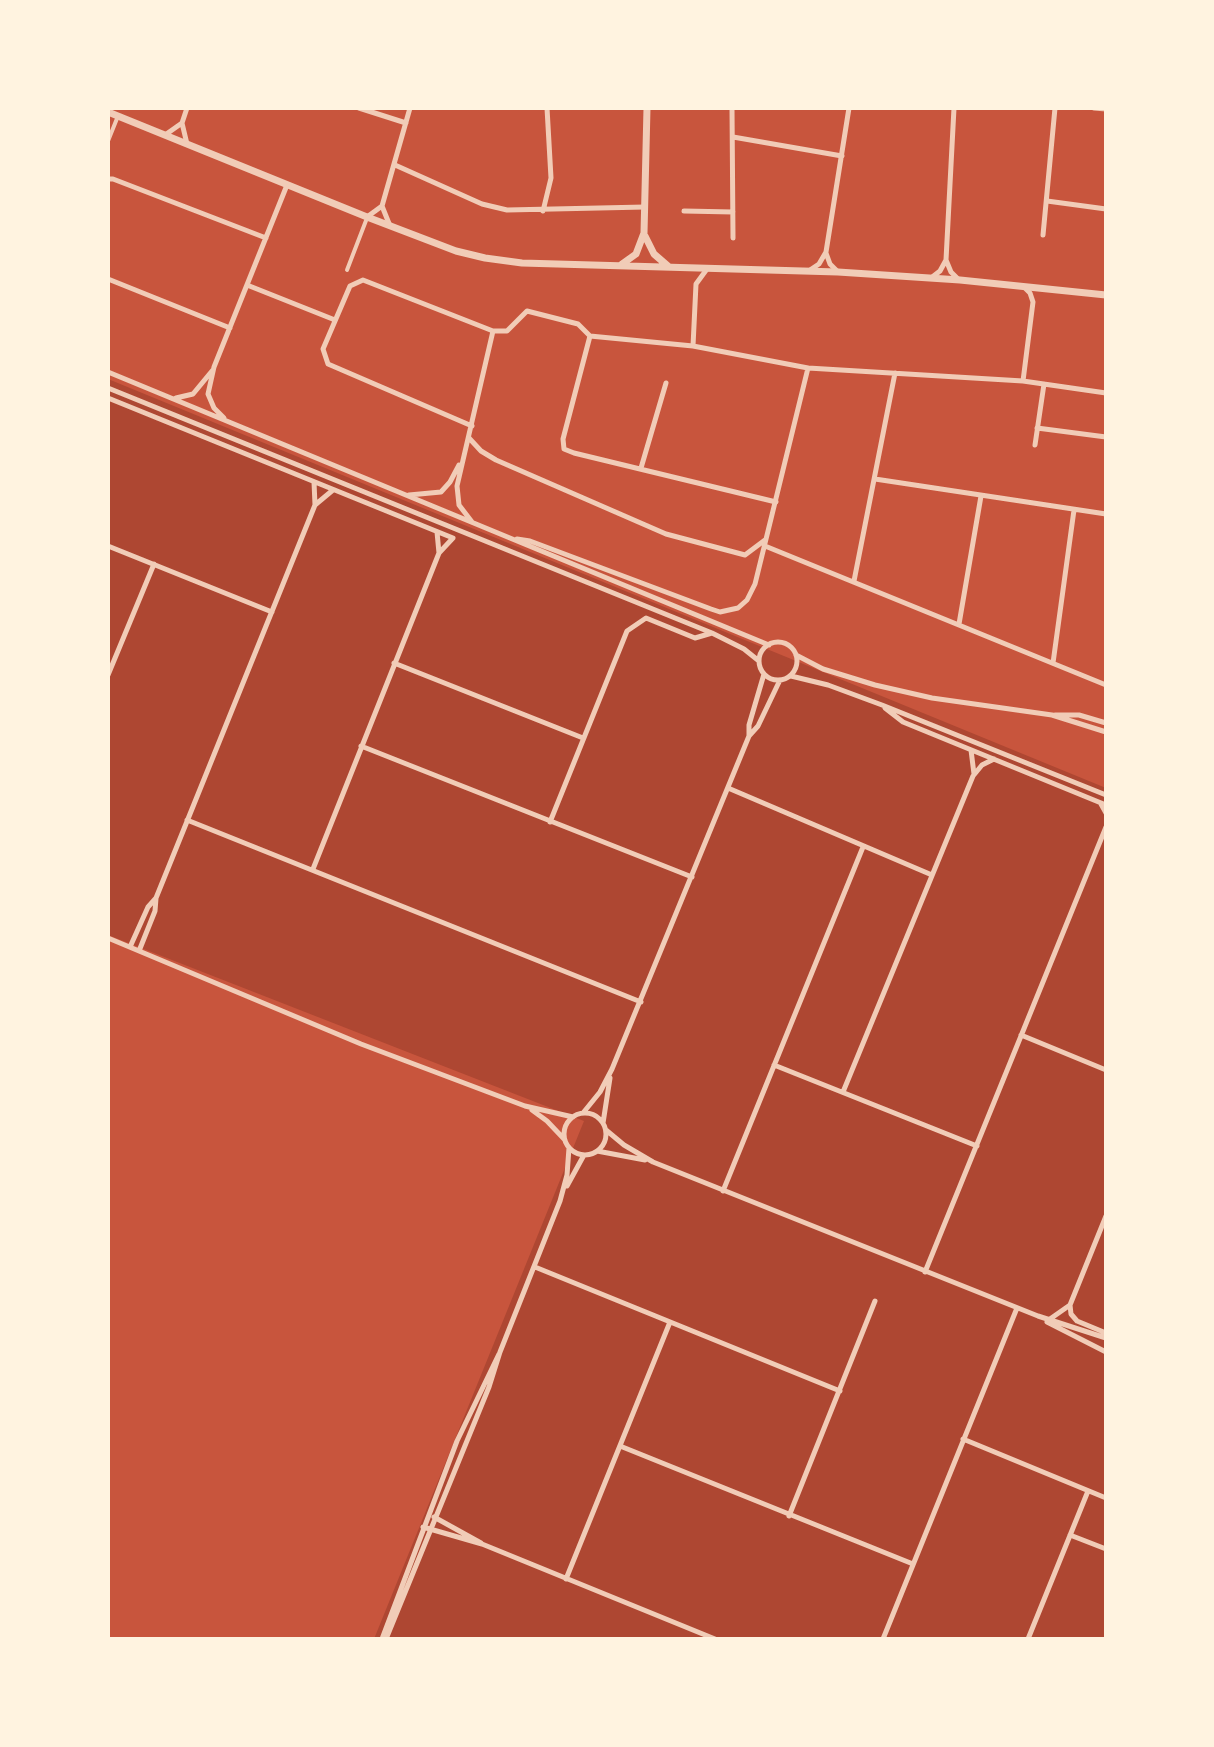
<!DOCTYPE html>
<style>
body{margin:0}
#map{position:relative;width:1214px;height:1747px;overflow:hidden;background:#c8553d;font-family:Roboto,sans-serif}
canvas{display:block}
.frame{position:absolute;inset:0;border:110px solid #fff3e0;pointer-events:none}
</style>
<div id="map">
<canvas width="1214" height="1747"></canvas>
<div class="frame"></div>
</div>
<script>
const ctx = document.querySelector('canvas').getContext('2d');
ctx.lineJoin = 'round';
function fill(path, color) {
  ctx.fillStyle = color;
  ctx.fill(path, 'evenodd');
}
function toPath(rows) {
  const path = new Path2D();
  for (const r of rows) {
    if (r.length === 3) {
      path.moveTo(r[0] + r[2], r[1]);
      path.arc(r[0], r[1], r[2], 0, 2 * Math.PI);
      continue;
    }
    path.moveTo(r[0], r[1]);
    for (let i = 2; i < r.length; i += 2) path.lineTo(r[i], r[i + 1]);
  }
  return path;
}
function strokePath(path, color, width, dash) {
  ctx.strokeStyle = color;
  ctx.lineWidth = width;
  ctx.lineCap = dash ? 'butt' : 'round';
  ctx.setLineDash(dash || []);
  ctx.stroke(path);
}
fill(toPath([
 [108,379,1106,788,1106,1639,374,1639,584,1121,108,935]
]), '#ae4732');
strokePath(toPath([
 [108,141,118,116],
 [347,270,367,218]
]), '#f1ccb7', 4);
strokePath(toPath([
 [359,108,406,123],
 [732,108,733,238],
 [954,108,946,260,951,272,958,279],
 [1094,108,1106,109],
 [182,123,187,144],
 [165,135,182,123,187,108],
 [733,137,842,156],
 [395,165,482,204,507,210,645,207],
 [108,179,113,179,266,238],
 [1047,201,1106,209],
 [543,211,551,178,547,108],
 [684,211,733,212],
 [367,217,382,206],
 [390,226,382,206,410,108],
 [1043,235,1055,108],
 [826,253,830,264,838,272],
 [810,270,819,264,826,252,849,108],
 [931,278,940,271,946,260],
 [108,279,230,328],
 [247,285,335,320],
 [693,346,696,284,707,269],
 [108,372,769,645],
 [1023,381,1033,302,1030,293,1024,287],
 [108,388,712,633,744,649,759,661],
 [108,398,453,538,439,553,313,869],
 [176,398,193,394,212,371],
 [224,418,214,408,208,394,214,367,287,185],
 [472,426,328,364,323,349,350,286,363,280,493,331,507,331,527,311,578,324,590,336],
 [1037,428,1106,437],
 [469,438,481,451,496,460,666,534,745,555,765,540],
 [1035,445,1044,384],
 [641,468,666,383],
 [875,479,1106,514],
 [314,482,315,505],
 [409,495,441,492,450,482,459,465],
 [776,502,574,453,564,449,563,439,590,336,693,346,808,368,1023,381,1106,393],
 [472,522,459,505,457,486,493,331],
 [437,532,439,553],
 [517,539,530,541,711,609,720,612,738,608,747,600,755,584,808,368],
 [108,546,272,612],
 [765,546,1106,685],
 [854,581,895,373],
 [959,624,981,496],
 [778,661,19],
 [796,655,823,669,875,685,932,698,1052,715,1106,732],
 [394,663,583,738],
 [1053,663,1074,510],
 [108,675,154,564],
 [791,676,828,685,882,705,1106,795],
 [885,708,903,722,1106,805],
 [1055,715,1079,715,1106,723],
 [749,736,749,725,764,674],
 [361,746,692,877],
 [971,750,974,774],
 [728,788,932,875],
 [1101,804,1106,813],
 [187,820,641,1002],
 [550,822,627,631,646,618,695,638,712,633],
 [108,938,361,1044,525,1106,573,1117],
 [130,947,148,907,156,898,315,505,333,490],
 [139,951,155,911,156,898],
 [1021,1035,1106,1070],
 [774,1065,977,1146],
 [843,1092,973,776,982,765,994,759],
 [532,1110,547,1121,565,1140],
 [583,1113,600,1092,612,1069,749,736,758,726,780,680],
 [585,1134,21],
 [603,1123,610,1078],
 [606,1130,624,1145,653,1162,1038,1316,1106,1338],
 [597,1151,645,1160],
 [567,1186,584,1155],
 [723,1191,863,847],
 [535,1267,840,1391],
 [925,1272,1106,827],
 [1070,1305,1071,1314,1077,1321,1106,1333],
 [1050,1319,1070,1305,1106,1216],
 [1047,1322,1106,1352],
 [963,1439,1106,1498],
 [620,1446,913,1564],
 [789,1516,875,1301],
 [434,1517,481,1543],
 [423,1527,482,1544,715,1639],
 [1070,1535,1106,1549],
 [566,1579,670,1322],
 [382,1639,457,1441,499,1354],
 [386,1639,489,1387,500,1352,560,1201,567,1175,569,1148],
 [883,1639,1017,1308],
 [1028,1639,1088,1491]
]), '#f1ccb7', 5);
strokePath(toPath([
 [108,112,367,217,456,251,485,258,522,263,838,272,960,280,1106,295],
 [645,236,654,254,669,267],
 [622,264,636,254,644,233,647,108]
]), '#f1ccb7', 7);
</script>
